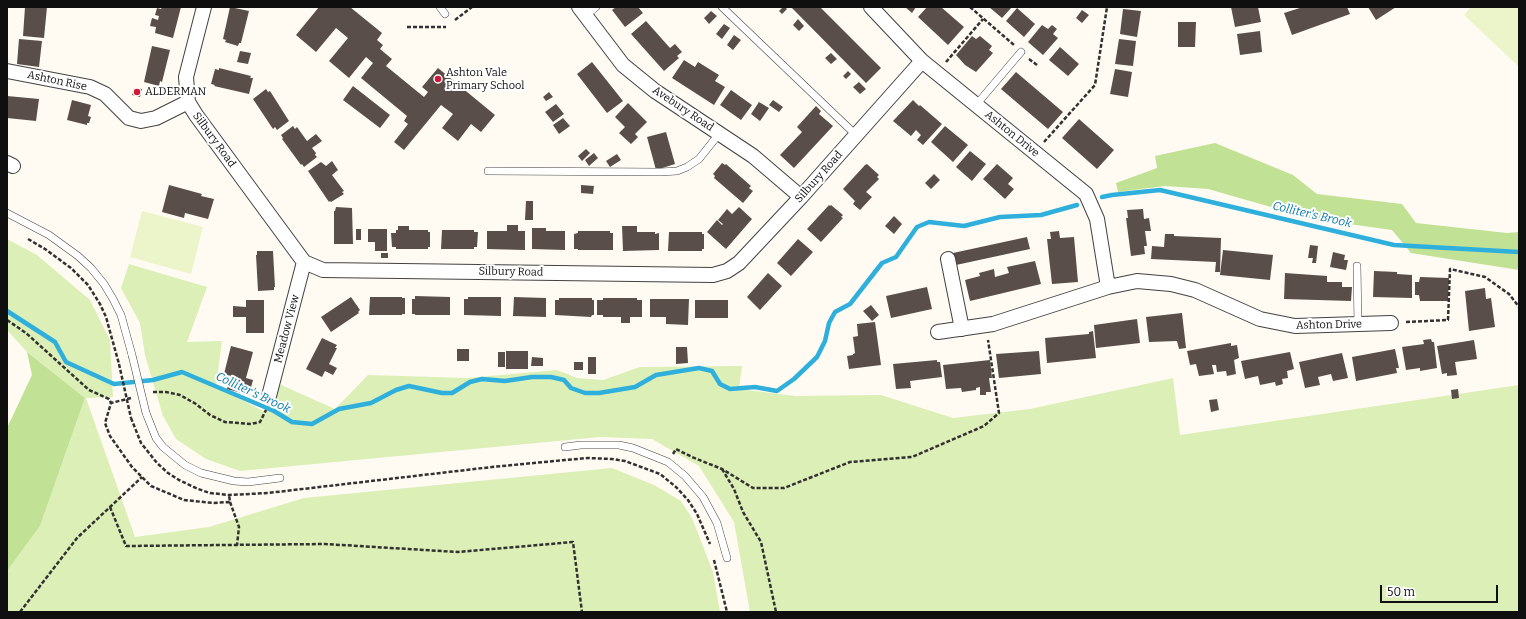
<!DOCTYPE html>
<style>
body{margin:0}
#map{position:relative;width:1526px;height:619px;overflow:hidden;background:#fffbf2;font-family:Bitter,serif}
canvas{display:block}
.frame{position:absolute;inset:0;border:8px solid #0f0f0f;pointer-events:none}
.scale{position:absolute;left:1380px;top:585px;width:118px;height:18px;box-sizing:border-box;border:2px solid #0f0f0f;border-top:0;padding-left:5px;font-size:12px;line-height:14px;white-space:nowrap;color:#0f0f0f;-webkit-text-stroke:3px #fff;paint-order:stroke}
</style>
<div id="map">
<canvas width="1526" height="619"></canvas>
<div class="frame"></div>
<div class="scale">50 m</div>
</div>
<script>
const ctx = document.querySelector('canvas').getContext('2d');
ctx.lineJoin = 'round';
function fill(path, color) {
  ctx.fillStyle = color;
  ctx.fill(path, 'evenodd');
}
function toPath(rows) {
  const path = new Path2D();
  for (const r of rows) {
    path.moveTo(r[0], r[1]);
    for (let i = 2; i < r.length; i += 2) path.lineTo(r[i], r[i + 1]);
  }
  return path;
}
function strokePath(path, color, width, dash) {
  ctx.strokeStyle = color;
  ctx.lineWidth = width;
  ctx.lineCap = dash ? 'butt' : 'round';
  ctx.setLineDash(dash || []);
  ctx.stroke(path);
}
function drawText(font, color, halo, rows, align = 'center') {
  ctx.font = font + ' Bitter,serif';
  ctx.lineWidth = 4;
  ctx.setLineDash([]);
  ctx.textBaseline = 'middle';
  ctx.strokeStyle = halo;
  ctx.fillStyle = color;
  for (const [text, x, y, turn = 0] of rows) {
    ctx.save();
    ctx.translate(x, y);
    ctx.rotate((+turn || 0) * Math.PI / 180);
    ctx.textAlign = isNaN(turn) ? turn : align;
    if (halo) ctx.strokeText(text, 0, 0);
    ctx.fillText(text, 0, 0);
    ctx.restore();
  }
}
fill(toPath([
 [7,239,37,255,90,300,110,340,113,397,86,398,135,537,209,527,304,498,612,468,654,485,681,501,692,518,713,572,720,612,7,612,7,571,40,526,85,398,27,352,7,330],
 [129,264,207,287,187,342,222,341,216,386,265,412,279,384,335,409,368,375,467,378,557,370,577,378,603,380,640,367,742,366,739,389,795,396,881,395,953,418,1030,409,1173,378,1180,435,1519,385,1519,612,750,612,734,522,699,466,652,439,600,437,240,471,206,459,176,439,163,416,145,355,140,323,121,288]
]), '#dbefb6');
fill(toPath([
 [1215,143,1293,175,1317,194,1402,204,1416,223,1507,233,1519,232,1519,270,1411,253,1392,230,1313,219,1208,189,1165,186,1118,192,1116,183,1157,168,1155,156],
 [27,352,85,398,40,526,7,571,7,428,32,375]
]), '#c1e194');
fill(toPath([
 [1471,7,1519,7,1519,67,1464,15],
 [142,211,203,227,191,274,130,257]
]), '#ecf5c9');
strokePath(toPath([
 [1102,197,1112,195,1160,190,1394,245,1519,252],
 [7,311,55,342,66,362,114,384,153,380,182,372,274,411,292,422,312,424,339,409,371,403,396,390,409,386,442,393,452,393,470,382,482,379,505,381,532,377,551,377,564,380,571,388,585,393,599,393,635,387,656,375,699,368,712,371,720,384,730,389,755,387,777,391,794,379,817,357,825,341,829,323,835,312,850,304,882,263,896,257,917,227,929,222,964,226,1000,217,1041,215,1077,205]
]), '#2fafdc', 4.5);
fill(toPath([
 [25,7,47,7,44,38,23,36],
 [162,7,181,7,173,38,155,33,156,27,150,26,152,18,158,20,159,16,155,15,157,8,161,9],
 [230,7,249,11,241,43,239,43,238,46,225,42,226,40,223,39],
 [319,7,350,7,382,33,377,40,383,45,380,49,392,59,386,66,424,97,428,92,422,87,438,68,495,115,481,132,471,124,458,141,442,128,453,114,441,105,404,150,394,142,408,124,404,121,407,116,361,78,373,63,366,57,349,78,329,61,348,38,336,28,316,52,296,35],
 [616,7,638,7,643,13,625,27,612,10],
 [783,7,785,7,787,9,782,14,779,11],
 [791,7,820,7,881,68,866,83],
 [905,7,916,7,912,13],
 [927,7,941,7,964,27,948,45,918,17],
 [989,7,1012,7,1002,18],
 [1231,7,1258,7,1261,22,1235,27],
 [1303,7,1347,7,1350,14,1292,35,1284,13],
 [1368,7,1396,7,1376,20],
 [1017,8,1035,24,1024,37,1006,21],
 [1123,9,1141,11,1137,37,1120,34],
 [1082,10,1089,15,1082,23,1076,18],
 [711,11,717,16,709,24,704,18],
 [798,19,804,26,799,31,793,25],
 [646,21,670,48,675,44,682,52,677,56,679,58,664,71,631,34],
 [1178,22,1196,22,1195,47,1178,47],
 [724,24,730,28,722,39,716,34],
 [1042,25,1048,29,1052,25,1057,29,1053,34,1058,38,1043,55,1028,42],
 [1260,31,1262,52,1240,55,1237,34],
 [734,35,741,40,733,50,727,45],
 [972,36,976,39,980,36,992,46,989,50,993,53,976,72,965,65,956,55],
 [19,39,42,41,39,67,17,64],
 [1119,39,1136,41,1133,66,1115,64],
 [152,46,170,50,162,82,160,81,159,86,144,82],
 [1060,47,1079,64,1068,76,1049,60],
 [240,51,251,53,248,64,237,62],
 [831,53,837,59,831,64,825,58],
 [684,60,695,67,698,62,719,75,715,81,725,87,714,105,672,78],
 [592,62,623,101,607,113,577,74],
 [219,68,251,76,250,78,253,78,249,94,214,86,215,85,211,84,215,69,219,70],
 [1115,69,1132,72,1128,97,1110,94],
 [848,71,851,74,846,79,843,76],
 [1016,72,1063,112,1048,129,1001,89],
 [859,82,866,89,860,94,853,87],
 [353,86,390,115,380,128,343,100],
 [134,88,142,89,140,97,132,95],
 [266,89,268,92,270,91,289,121,277,130,275,127,273,129,253,99],
 [731,90,752,105,741,120,720,105],
 [549,92,553,97,546,101,543,97],
 [7,96,39,99,36,121,7,118],
 [72,100,91,105,88,116,91,117,89,123,87,123,87,125,67,120],
 [773,100,783,107,779,112,769,105],
 [913,100,919,106,920,105,942,124,923,145,917,140,921,135,916,130,911,136,893,121],
 [759,102,769,108,760,121,751,114],
 [628,103,647,122,635,134,638,137,631,144,619,133,625,127,615,117],
 [556,104,564,114,553,122,545,112],
 [816,106,821,111,819,114,833,126,794,168,780,155,802,132,797,127],
 [563,118,570,126,559,134,553,125],
 [1079,119,1114,150,1097,169,1062,138],
 [293,126,295,129,297,127,307,141,316,134,322,141,312,148,316,153,315,155,317,157,304,167,302,164,301,165,282,139,283,138,281,135],
 [945,126,968,145,953,162,931,142],
 [666,132,675,164,656,170,647,137],
 [586,149,590,153,582,161,578,156],
 [970,151,986,164,972,181,956,167],
 [594,153,598,158,589,166,585,160],
 [617,154,621,160,610,167,606,161],
 [332,161,338,170,332,175,344,191,342,192,344,194,331,202,330,201,329,202,308,171,321,162,326,166],
 [722,163,725,165,726,164,751,186,749,188,753,191,743,203,714,178,715,176,713,174],
 [867,164,879,175,877,177,879,179,866,192,872,197,860,210,853,204,855,201,843,189,865,165],
 [997,164,1013,178,1008,184,1014,189,1005,199,983,179],
 [934,174,940,180,931,189,925,183],
 [169,185,202,194,201,196,214,199,208,219,185,213,184,218,162,212],
 [581,185,594,186,593,194,581,193],
 [526,201,533,201,533,220,525,220],
 [829,205,830,206,831,205,843,215,841,217,843,218,821,242,807,229],
 [336,207,352,208,353,244,334,244,334,211,335,211],
 [739,207,752,219,726,249,707,232,717,220,722,225,723,224,718,220,727,209,732,214],
 [1143,209,1144,219,1149,218,1151,231,1145,231,1147,246,1144,246,1145,254,1131,256,1126,218,1128,218,1127,210],
 [894,216,902,224,894,234,885,226],
 [507,225,518,225,518,231,525,231,525,250,487,249,487,231,507,231],
 [398,226,409,226,409,230,428,230,428,232,430,232,430,247,428,247,428,249,396,249,396,247,392,247,391,233,396,233,396,230,398,230],
 [622,226,637,226,637,232,655,232,655,234,659,233,659,250,623,251],
 [532,228,546,228,546,231,565,231,565,250,532,249],
 [356,229,361,229,361,240,356,240],
 [368,229,387,229,387,251,375,251,375,242,368,242],
 [442,230,474,230,474,232,478,232,477,247,474,247,474,249,441,249],
 [578,231,610,231,610,233,613,233,613,250,578,250,578,249,574,249,574,234,578,233],
 [1059,231,1060,238,1074,237,1078,282,1052,284,1047,239,1051,239,1050,232],
 [669,232,702,232,702,234,704,234,704,249,702,249,702,251,668,251],
 [1165,234,1174,234,1174,236,1221,238,1220,272,1215,272,1216,262,1151,259,1152,246,1164,247],
 [1027,237,1030,249,956,265,953,253],
 [798,239,813,252,791,276,777,263],
 [1310,245,1318,246,1316,263,1312,263,1313,258,1308,258],
 [1223,250,1273,255,1270,280,1220,275],
 [257,251,273,251,275,287,274,287,274,290,258,291,256,255,257,255],
 [1333,252,1345,255,1344,260,1348,260,1346,270,1330,267],
 [381,253,388,253,388,258,381,258],
 [1035,261,1041,284,970,301,965,280,980,276,979,273,994,269,995,277,1009,273,1007,267],
 [1374,271,1397,272,1397,274,1412,275,1412,298,1373,297],
 [768,273,782,286,760,310,747,297],
 [1285,273,1327,276,1327,282,1342,282,1342,287,1352,287,1351,301,1284,299],
 [1420,277,1449,278,1448,301,1420,301,1419,295,1415,295,1415,282,1419,282],
 [927,287,932,309,891,318,886,296],
 [1485,288,1486,299,1491,298,1495,327,1469,331,1465,291],
 [415,296,450,297,450,315,415,315,415,314,412,314,412,299,415,299],
 [351,297,360,310,358,312,359,313,331,332,321,317],
 [370,297,402,297,402,298,405,298,405,314,402,314,402,315,369,315],
 [468,297,501,297,501,316,464,315,464,299,468,299],
 [514,297,546,298,546,317,513,316],
 [559,298,592,298,592,300,594,300,594,315,592,315,591,317,555,315,555,300,559,300],
 [603,298,637,298,637,300,642,300,642,317,630,317,630,323,621,323,621,317,603,317,603,315,597,315,597,300,603,300],
 [650,299,689,299,688,325,666,324,666,317,650,317],
 [246,300,264,300,264,333,246,333,246,317,233,317,233,306,246,307],
 [695,300,728,300,728,318,695,318],
 [871,305,879,315,872,321,863,311],
 [1182,313,1186,348,1179,349,1177,341,1149,342,1146,317],
 [1137,319,1140,343,1096,348,1094,325],
 [875,322,881,365,849,369,847,356,853,355,853,354,855,353,853,337,858,336,857,324],
 [1093,331,1096,358,1047,363,1045,338,1089,334,1089,332],
 [322,338,337,345,335,348,337,348,329,364,337,368,333,375,325,371,322,377,306,369],
 [1431,339,1432,342,1434,342,1437,368,1420,371,1420,368,1406,370,1402,347,1424,344,1423,340],
 [1474,340,1477,359,1455,362,1457,375,1447,376,1447,373,1442,374,1437,346],
 [1231,343,1231,346,1237,345,1239,358,1234,360,1236,374,1227,376,1226,371,1217,372,1216,365,1212,365,1214,374,1199,376,1196,364,1190,365,1187,351],
 [231,346,253,352,246,378,253,380,249,395,227,389,231,376,224,374],
 [676,347,687,347,688,363,676,364],
 [457,349,469,349,469,361,457,361],
 [1395,349,1399,368,1396,368,1397,373,1356,381,1352,357],
 [506,351,528,351,528,369,506,369],
 [1039,351,1041,374,999,378,996,354],
 [498,352,505,352,505,367,498,367],
 [1290,352,1294,369,1287,371,1288,378,1282,379,1283,384,1276,386,1275,382,1260,385,1258,376,1245,379,1241,361],
 [1342,353,1348,378,1333,381,1331,374,1318,377,1320,385,1305,388,1299,362],
 [532,357,543,358,543,366,531,366],
 [588,357,596,357,596,374,588,374],
 [937,360,937,362,940,362,942,377,910,381,911,388,896,389,893,364],
 [990,360,992,378,989,378,991,392,986,392,986,395,980,395,980,387,976,388,976,390,962,392,961,388,946,389,943,365],
 [574,362,583,362,583,370,574,370],
 [1458,389,1459,398,1452,399,1451,390],
 [1217,399,1219,410,1211,412,1209,400]
]), '#5a4e4a');
const lane = toPath([
 [440,7,445,14],
 [722,7,856,135],
 [585,16,596,7],
 [976,105,1021,52],
 [488,171,660,172,677,171,687,167,699,159,719,134],
 [7,213,49,235,78,256,91,268,104,284,113,299,121,315,132,355],
 [1357,266,1358,325],
 [146,413,156,438,163,447,185,465,201,473,234,481,248,482,280,478],
 [565,447,581,445,619,445,633,448,668,462,685,476,703,497,717,523,727,558]
]);
const street = toPath([
 [204,7,186,77,188,102,196,115,304,262,323,270,713,275,727,271,739,263,801,197,922,61],
 [579,7,623,65,655,91,753,156,801,197],
 [871,7,922,61,1086,194,1097,219,1108,287],
 [7,71,90,87,105,94,129,118,141,121,156,118,188,102],
 [7,163,13,166],
 [948,259,962,329],
 [938,332,993,324,1108,287,1137,281,1171,284,1195,290,1260,319,1295,326,1391,323],
 [269,396,304,262]
]);
strokePath(lane, '#424242', 8);
strokePath(street, '#424242', 16);
strokePath(toPath([
 [970,7,1014,45],
 [455,20,472,7],
 [407,27,446,27],
 [1029,59,1037,65],
 [946,62,983,19],
 [1044,142,1095,85,1107,7],
 [28,239,45,249,71,268,88,285,100,304,106,317,119,364],
 [7,320,26,333,89,390,109,399,111,403],
 [1406,322,1448,320,1450,269,1485,277,1509,294,1519,307],
 [153,392,166,392,180,395,196,404,210,415,225,422,251,424,260,422,266,410],
 [131,398,111,403,105,423,110,436,132,467,151,486,184,500,213,503,230,502,229,495],
 [131,418,141,443,157,463,168,473,179,480,198,489,210,493,229,495,268,493,492,467,565,460,588,458,612,459,625,461,660,474,676,487,688,500,697,514,710,544],
 [673,454,676,449,692,457,722,469,753,488,784,488,850,462,912,457,984,426,999,413,988,340],
 [722,469,734,489,743,512,761,542,776,612],
 [230,502,239,527,237,545],
 [110,507,126,546,325,544,458,552,573,542,582,612],
 [714,560,727,612],
 [20,612,77,538,142,477]
]), '#313131', 2.5, [4, 2]);
strokePath(lane, '#fff', 7);
strokePath(street, '#fff', 14);
const laneBridge = toPath([
 [132,355,146,413]
]);
strokePath(laneBridge, '#424242', 8, []);
strokePath(toPath([
 [119,364,131,418]
]), '#313131', 2.5, [4, 2]);
strokePath(laneBridge, '#fff', 7);
for (const [x, y, r, color] of [
 [438,79,4,"#d0173a"],
 [137,92,4,"#d0173a"]
]) {
  const dot = new Path2D();
  dot.arc(x, y, r, 0, 2 * Math.PI);
  ctx.fillStyle = color;
  ctx.fill(dot);
  strokePath(dot, '#fff', 1.5);
}
drawText('11px', '#0f0f0f', '#fff', [
 ["Ashton Vale",446,73],
 ["Primary School",446,86],
 ["ALDERMAN",145,92]
], 'left');
drawText('11px', '#0f0f0f', '#fff', [
 ["Ashton Rise",57,81,12],
 ["Avebury Road",683,109,34],
 ["Ashton Drive",1012,134,39],
 ["Silbury Road",214,140,54],
 ["Silbury Road",819,177,-48],
 ["Silbury Road",511,272,1],
 ["Ashton Drive",1329,325,-1],
 ["Meadow View",287,329,-75]
]);
drawText('italic 12px', '#0a7aa8', '#fff', [
 ["Colliter's Brook",1312,215,13],
 ["Colliter's Brook",253,393,25]
]);
</script>
